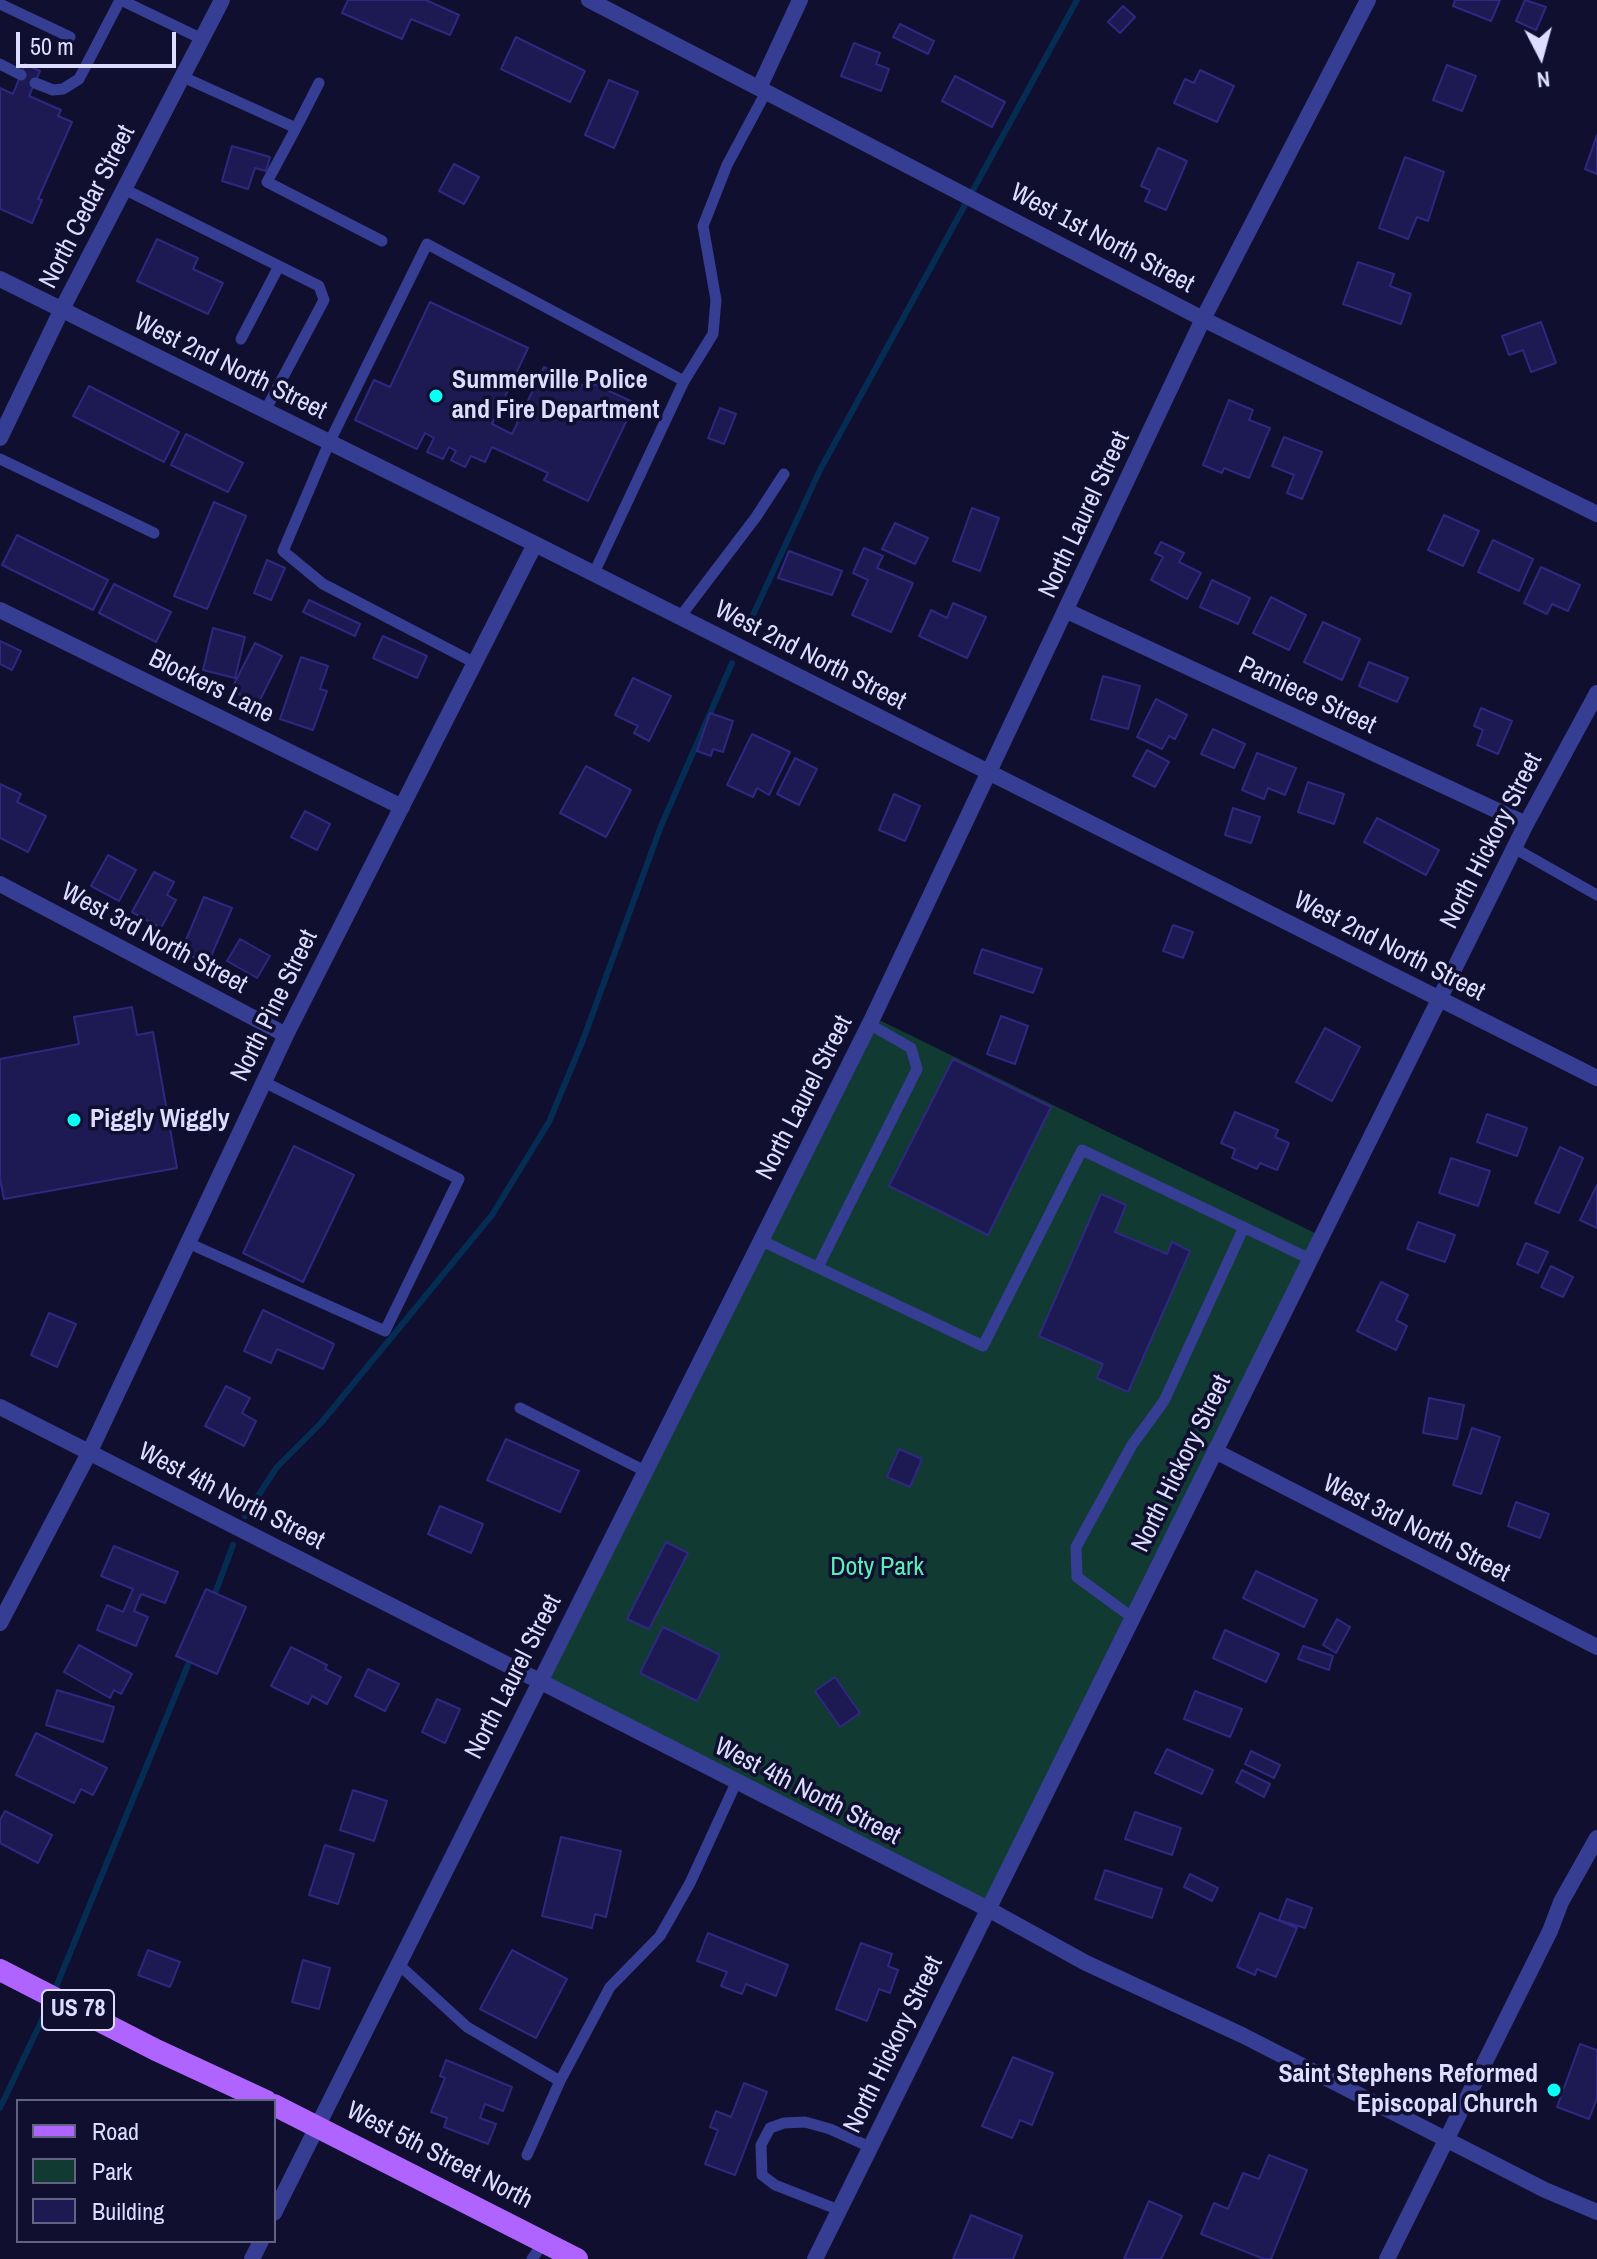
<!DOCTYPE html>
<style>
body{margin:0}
#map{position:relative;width:1597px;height:2259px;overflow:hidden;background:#100f2f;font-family:"Archivo Narrow",sans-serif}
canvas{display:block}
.legend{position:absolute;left:16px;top:2099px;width:260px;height:144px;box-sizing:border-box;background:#100f2f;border:2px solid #626282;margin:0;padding:10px 14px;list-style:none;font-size:24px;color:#dddeff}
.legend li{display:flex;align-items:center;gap:16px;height:40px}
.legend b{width:40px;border:2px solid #626282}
.north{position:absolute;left:1501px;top:16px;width:80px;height:80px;-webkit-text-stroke:6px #100f2f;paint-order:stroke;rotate:174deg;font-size:22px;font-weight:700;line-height:32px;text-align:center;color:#dddeff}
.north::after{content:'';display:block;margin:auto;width:28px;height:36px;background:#dddeff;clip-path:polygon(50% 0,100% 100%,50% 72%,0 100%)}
.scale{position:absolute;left:16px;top:32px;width:160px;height:36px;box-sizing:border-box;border:4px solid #dddeff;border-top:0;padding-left:10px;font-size:24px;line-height:28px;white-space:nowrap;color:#dddeff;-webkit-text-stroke:6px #100f2f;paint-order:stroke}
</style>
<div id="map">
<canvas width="1597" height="2259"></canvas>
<ul class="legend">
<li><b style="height:10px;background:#b064ff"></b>Road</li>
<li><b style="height:22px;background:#113a33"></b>Park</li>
<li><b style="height:22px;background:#1d1952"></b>Building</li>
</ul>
<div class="north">N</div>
<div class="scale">50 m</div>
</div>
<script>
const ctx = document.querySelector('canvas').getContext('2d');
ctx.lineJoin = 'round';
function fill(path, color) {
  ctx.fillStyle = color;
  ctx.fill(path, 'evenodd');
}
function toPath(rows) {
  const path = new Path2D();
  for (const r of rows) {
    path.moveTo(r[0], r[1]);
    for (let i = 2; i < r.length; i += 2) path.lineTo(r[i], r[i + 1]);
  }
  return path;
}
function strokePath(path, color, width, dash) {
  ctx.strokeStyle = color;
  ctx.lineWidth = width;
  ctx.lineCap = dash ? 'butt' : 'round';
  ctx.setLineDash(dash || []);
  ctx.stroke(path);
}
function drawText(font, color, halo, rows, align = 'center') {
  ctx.font = font + ' "Archivo Narrow",sans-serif';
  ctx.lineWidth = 7;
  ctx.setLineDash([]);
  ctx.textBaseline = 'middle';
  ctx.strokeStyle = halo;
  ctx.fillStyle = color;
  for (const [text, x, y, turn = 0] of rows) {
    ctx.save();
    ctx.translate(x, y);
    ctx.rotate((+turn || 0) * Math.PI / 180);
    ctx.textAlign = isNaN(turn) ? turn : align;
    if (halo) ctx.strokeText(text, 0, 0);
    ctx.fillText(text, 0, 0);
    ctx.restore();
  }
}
fill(toPath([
 [873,1017,1321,1236,988,1909,538,1683]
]), '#113a33');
strokePath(toPath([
 [746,630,820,470,1077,0],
 [245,1516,277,1467,321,1423,492,1215,549,1122,583,1040,661,826,732,663],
 [213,1599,233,1545],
 [54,1992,192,1655],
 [0,2108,50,2003]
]), '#052c52', 6);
const building = toPath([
 [348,0,426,0,459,15,450,35,411,19,402,39,342,13,348,0],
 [1455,0,1500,0,1491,21,1453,6,1455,0],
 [1525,0,1546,7,1536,30,1516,21,1525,0],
 [1123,6,1135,17,1120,33,1108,22,1123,6],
 [900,24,934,41,928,54,893,37,900,24],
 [516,37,585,71,570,102,501,69,516,37],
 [854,43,880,53,876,64,889,69,881,91,841,76,854,43],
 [25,64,40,71,29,96,61,110,58,116,72,122,38,199,42,200,32,223,0,209,0,88,13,94,25,64],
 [1447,65,1476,76,1462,111,1433,100,1447,65],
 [1200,70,1234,86,1217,122,1174,103,1185,79,1194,83,1200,70],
 [955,76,1005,102,992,127,942,101,955,76],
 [609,80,638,92,614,148,585,135,609,80],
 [1597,135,1597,174,1585,169,1597,135],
 [232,146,270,157,266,171,255,168,248,189,222,181,232,146],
 [1158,148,1187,161,1166,210,1145,201,1150,190,1141,186,1158,148],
 [1405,157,1444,172,1428,221,1417,217,1408,239,1379,228,1405,157],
 [454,164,479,177,464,204,439,191,454,164],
 [157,239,198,258,193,269,223,283,208,314,137,281,157,239],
 [1358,262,1394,274,1390,286,1411,294,1401,324,1343,304,1358,262],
 [430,302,528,348,492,424,512,434,544,367,591,389,594,384,635,403,588,501,544,480,548,473,492,447,485,462,471,456,465,467,451,460,456,451,449,447,443,459,427,452,434,438,425,433,417,449,355,420,374,380,390,387,430,302],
 [1541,322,1556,363,1531,372,1523,350,1509,355,1502,336,1541,322],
 [89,386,179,432,164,462,73,416,89,386],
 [1229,400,1253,410,1249,420,1270,428,1249,478,1224,468,1222,473,1203,465,1229,400],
 [720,408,736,414,724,444,708,438,720,408],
 [186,434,243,463,228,492,171,465,186,434],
 [1284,437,1322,452,1302,499,1287,493,1294,475,1272,466,1284,437],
 [214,502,246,516,207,609,174,596,214,502],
 [972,508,999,518,980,571,953,561,972,508],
 [1444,515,1479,531,1463,566,1428,550,1444,515],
 [895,523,928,538,915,564,882,549,895,523],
 [17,535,108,580,93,610,2,565,17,535],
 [1493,540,1533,559,1519,591,1478,572,1493,540],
 [1161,542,1184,553,1179,562,1201,573,1187,599,1151,580,1163,557,1155,553,1161,542],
 [864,548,883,556,877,568,913,583,891,632,852,615,868,580,853,573,864,548],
 [789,551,842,571,832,595,778,578,789,551],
 [267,560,285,568,271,600,254,593,267,560],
 [1541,567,1580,585,1568,611,1552,604,1547,614,1524,603,1541,567],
 [1212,580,1250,598,1238,624,1200,607,1212,580],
 [114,584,171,612,156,642,99,613,114,584],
 [1271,597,1306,615,1289,650,1253,633,1271,597],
 [309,600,360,624,355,636,303,612,309,600],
 [953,603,986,617,967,658,919,636,931,610,947,618,953,603],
 [1323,622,1360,639,1342,680,1304,662,1323,622],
 [213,628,245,637,235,678,203,670,213,628],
 [383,636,427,656,417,678,373,658,383,636],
 [0,641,21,651,12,670,0,664,0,641],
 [255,643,282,656,258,704,231,690,255,643],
 [301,657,328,666,320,689,327,691,313,730,280,719,301,657],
 [1369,662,1408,678,1397,702,1359,686,1369,662],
 [1103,676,1140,686,1128,729,1091,719,1103,676],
 [633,678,671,696,649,741,634,733,638,726,615,715,633,678],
 [1156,699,1187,715,1175,739,1169,736,1162,749,1137,737,1156,699],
 [1481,708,1512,721,1498,754,1477,745,1483,730,1474,726,1481,708],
 [710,713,733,721,723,752,713,749,711,756,697,751,710,713],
 [1213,729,1245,744,1234,768,1201,754,1213,729],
 [752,734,790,752,769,795,757,788,753,797,727,785,752,734],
 [1147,750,1169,762,1155,787,1133,776,1147,750],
 [1257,753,1296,768,1285,795,1268,788,1264,799,1242,790,1257,753],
 [795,758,817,769,799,805,777,794,795,758],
 [586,766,631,790,606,837,560,813,586,766],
 [1308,782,1344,794,1334,824,1298,812,1308,782],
 [0,784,21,794,17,802,46,816,28,852,0,838,0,784],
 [894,794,920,806,905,841,879,830,894,794],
 [1233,808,1260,817,1251,843,1225,835,1233,808],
 [305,811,330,824,317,850,291,837,305,811],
 [1377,818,1439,850,1426,875,1364,842,1377,818],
 [108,855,136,870,119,901,91,886,108,855],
 [154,872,174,882,167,895,176,900,161,928,132,912,154,872],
 [204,897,232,908,208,963,181,952,204,897],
 [1173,925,1193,932,1183,958,1163,951,1173,925],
 [240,939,270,956,257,978,227,961,240,939],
 [982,949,1042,969,1033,993,974,973,982,949],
 [132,1007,137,1035,153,1032,177,1168,4,1199,0,1179,0,1059,79,1044,74,1017,132,1007],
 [1001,1016,1028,1026,1015,1064,987,1054,1001,1016],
 [1325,1028,1360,1047,1332,1101,1296,1082,1325,1028],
 [953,1059,1051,1107,988,1235,889,1186,953,1059],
 [1235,1112,1278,1130,1275,1137,1289,1143,1277,1170,1260,1163,1257,1169,1232,1158,1235,1149,1221,1143,1235,1112],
 [1487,1114,1527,1128,1517,1156,1477,1142,1487,1114],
 [294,1146,354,1175,303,1282,243,1253,294,1146],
 [1560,1147,1583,1158,1559,1213,1535,1203,1560,1147],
 [1451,1158,1490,1171,1478,1206,1439,1193,1451,1158],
 [1597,1185,1597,1228,1580,1220,1597,1185],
 [1101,1194,1126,1205,1115,1232,1167,1254,1172,1242,1190,1251,1128,1392,1097,1378,1103,1364,1039,1336,1101,1194],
 [1418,1222,1455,1235,1445,1262,1407,1249,1418,1222],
 [1526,1243,1548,1252,1538,1273,1517,1264,1526,1243],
 [1551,1266,1573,1277,1563,1297,1541,1287,1551,1266],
 [1381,1282,1408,1295,1396,1320,1407,1326,1396,1350,1357,1331,1381,1282],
 [263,1310,334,1344,323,1369,277,1349,271,1363,244,1351,263,1310],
 [49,1313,76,1324,57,1367,31,1355,49,1313],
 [226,1386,250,1398,242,1413,256,1421,244,1446,205,1426,226,1386],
 [1429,1398,1464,1405,1457,1439,1423,1433,1429,1398],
 [1472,1428,1500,1437,1481,1494,1453,1485,1472,1428],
 [506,1439,579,1471,560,1512,487,1480,506,1439],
 [899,1449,922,1459,910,1487,887,1477,899,1449],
 [1516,1502,1549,1514,1540,1538,1508,1526,1516,1502],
 [440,1506,483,1524,471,1553,428,1534,440,1506],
 [666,1542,688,1553,649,1629,627,1619,666,1542],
 [114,1546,178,1572,165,1603,141,1594,134,1611,148,1617,136,1646,97,1630,107,1605,123,1612,133,1589,101,1576,114,1546],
 [1256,1571,1317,1600,1304,1627,1243,1598,1256,1571],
 [206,1589,246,1607,217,1674,176,1656,206,1589],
 [1337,1619,1350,1627,1336,1653,1323,1645,1337,1619],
 [663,1627,720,1655,697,1701,640,1673,663,1627],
 [1225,1630,1279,1654,1266,1682,1213,1658,1225,1630],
 [79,1645,132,1674,121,1694,114,1690,110,1698,64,1672,79,1645],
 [1303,1646,1333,1656,1329,1670,1298,1659,1303,1646],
 [291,1647,327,1665,325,1669,341,1677,327,1704,312,1696,308,1704,271,1686,291,1647],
 [368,1669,399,1684,385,1711,355,1696,368,1669],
 [835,1677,860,1713,840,1727,815,1691,835,1677],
 [57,1690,114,1707,103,1742,46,1725,57,1690],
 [1195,1691,1242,1709,1230,1737,1184,1719,1195,1691],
 [437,1699,460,1709,445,1743,422,1732,437,1699],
 [36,1733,107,1768,93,1795,81,1789,74,1803,16,1775,36,1733],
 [1167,1749,1213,1770,1202,1794,1155,1773,1167,1749],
 [1251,1751,1280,1765,1274,1778,1245,1764,1251,1751],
 [1242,1770,1270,1784,1264,1797,1236,1782,1242,1770],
 [353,1790,387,1801,374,1841,340,1830,353,1790],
 [5,1811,52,1835,38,1863,0,1843,0,1820,5,1811],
 [1135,1812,1181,1828,1172,1855,1125,1839,1135,1812],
 [561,1837,621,1851,606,1917,595,1914,592,1928,542,1916,561,1837],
 [325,1845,354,1854,338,1904,309,1895,325,1845],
 [1105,1870,1162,1889,1152,1918,1095,1899,1105,1870],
 [1190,1874,1218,1888,1212,1901,1184,1887,1190,1874],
 [1287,1899,1312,1908,1305,1928,1279,1920,1287,1899],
 [1260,1913,1297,1928,1276,1977,1257,1969,1255,1975,1237,1967,1260,1913],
 [708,1933,788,1965,776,1996,746,1984,742,1994,721,1986,727,1972,697,1961,708,1933],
 [861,1943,892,1954,888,1966,898,1970,890,1993,879,1989,867,2021,836,2009,861,1943],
 [148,1950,180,1962,170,1987,138,1975,148,1950],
 [512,1950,567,1979,536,2038,480,2009,512,1950],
 [303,1960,330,1968,319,2009,292,2002,303,1960],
 [1580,2044,1597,2050,1597,2098,1589,2119,1557,2107,1580,2044],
 [1013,2057,1053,2073,1032,2125,1020,2120,1012,2138,982,2126,1013,2057],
 [446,2060,512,2087,503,2111,485,2104,480,2118,496,2124,488,2144,444,2127,447,2118,431,2112,445,2078,440,2076,446,2060],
 [744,2083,767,2092,735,2175,705,2164,718,2130,710,2127,716,2111,731,2117,744,2083],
 [1269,2155,1307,2170,1271,2259,1264,2259,1201,2234,1214,2203,1228,2209,1243,2173,1259,2179,1269,2155],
 [1149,2201,1182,2216,1161,2259,1124,2259,1149,2201],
 [971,2215,1022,2236,1013,2259,953,2259,971,2215]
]);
fill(building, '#1d1952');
strokePath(building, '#2e2881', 2);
strokePath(toPath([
 [121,0,202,39],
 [0,4,70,37],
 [0,64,21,75],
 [183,77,296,128,319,83],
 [35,83,53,90,63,89,79,79,120,0],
 [296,128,267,182,382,241],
 [124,189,319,286,324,300,265,411],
 [241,339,279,266],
 [0,459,154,533],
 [594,573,684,381,713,334,716,300,703,226,727,165,767,90],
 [680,617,756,517,784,474],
 [475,663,323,584,283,551,329,443,427,244,684,381],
 [1514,848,1597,895],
 [760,1240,983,1346,1082,1150,1310,1259],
 [188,1243,385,1331,459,1179,264,1082],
 [818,1267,917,1069,911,1048,869,1024],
 [520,1408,645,1471],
 [1133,1618,1077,1577,1076,1547,1132,1445,1164,1401,1244,1227],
 [397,1963,467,2027,560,2081,610,1987,660,1936,690,1883,736,1783],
 [527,2155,560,2081],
 [839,2210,775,2185,762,2175,761,2145,770,2128,784,2123,805,2122,830,2129,870,2147],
 [532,2259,544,2242]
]), '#353e93', 11);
strokePath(toPath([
 [589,0,1203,319,1597,514],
 [760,86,800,0],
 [0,279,535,544,1597,1078],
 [0,610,402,807],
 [1067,611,1526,824],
 [0,884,286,1035],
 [0,1407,988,1909,1086,1963,1242,2035,1545,2190,1597,2212],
 [1215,1451,1597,1647],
 [0,1623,90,1451,286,1035,535,544],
 [274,2213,873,1017,1203,319,1368,0],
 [252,2259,261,2241],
 [815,2259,1526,824,1597,693],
 [1387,2259,1550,1931,1561,1902,1597,1838]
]), '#353e93', 16);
strokePath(toPath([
 [0,438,61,311,222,0]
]), '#353e93', 16);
strokePath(toPath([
 [0,1970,156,2050,266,2101],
 [274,2105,577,2259]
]), '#b064ff', 22);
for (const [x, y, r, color] of [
 [436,396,8,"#09fff6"],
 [74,1120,8,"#09fff6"],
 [1554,2090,8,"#09fff6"]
]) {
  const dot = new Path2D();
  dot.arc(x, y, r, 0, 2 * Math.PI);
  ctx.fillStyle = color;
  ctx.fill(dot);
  strokePath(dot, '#100f2f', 3);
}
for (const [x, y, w] of [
 [78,2010,72]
]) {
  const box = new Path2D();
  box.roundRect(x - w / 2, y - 20, w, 40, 6);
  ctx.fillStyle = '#100f2f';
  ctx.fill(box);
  strokePath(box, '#dddeff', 2);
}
drawText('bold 24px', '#dddeff', null, [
 ["US 78",78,2010]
]);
drawText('26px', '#dddeff', '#100f2f', [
 ["North Cedar Street",88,207,-63],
 ["West 1st North Street",1102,239,28],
 ["West 2nd North Street",230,367,26],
 ["North Laurel Street",1085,515,-65],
 ["West 2nd North Street",810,656,27],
 ["Blockers Lane",211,687,26],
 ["Parniece Street",1307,696,25],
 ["North Hickory Street",1492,841,-63],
 ["West 3rd North Street",154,939,28],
 ["West 2nd North Street",1389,947,27],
 ["North Pine Street",275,1006,-64],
 ["North Laurel Street",805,1098,-63],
 ["North Hickory Street",1182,1464,-64],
 ["West 4th North Street",231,1497,27],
 ["West 3rd North Street",1416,1529,27],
 ["North Laurel Street",514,1677,-63],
 ["West 4th North Street",807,1792,27],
 ["North Hickory Street",894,2045,-64],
 ["West 5th Street North",439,2156,27]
]);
drawText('bold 26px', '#dddeff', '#100f2f', [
 ["Summerville Police",452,381],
 ["and Fire Department",452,411],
 ["Piggly Wiggly",90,1120],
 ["Saint Stephens Reformed",1538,2075,"right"],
 ["Episcopal Church",1538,2105,"right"]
], 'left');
drawText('26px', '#5beeb5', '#100f2f', [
 ["Doty Park",877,1568]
]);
</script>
